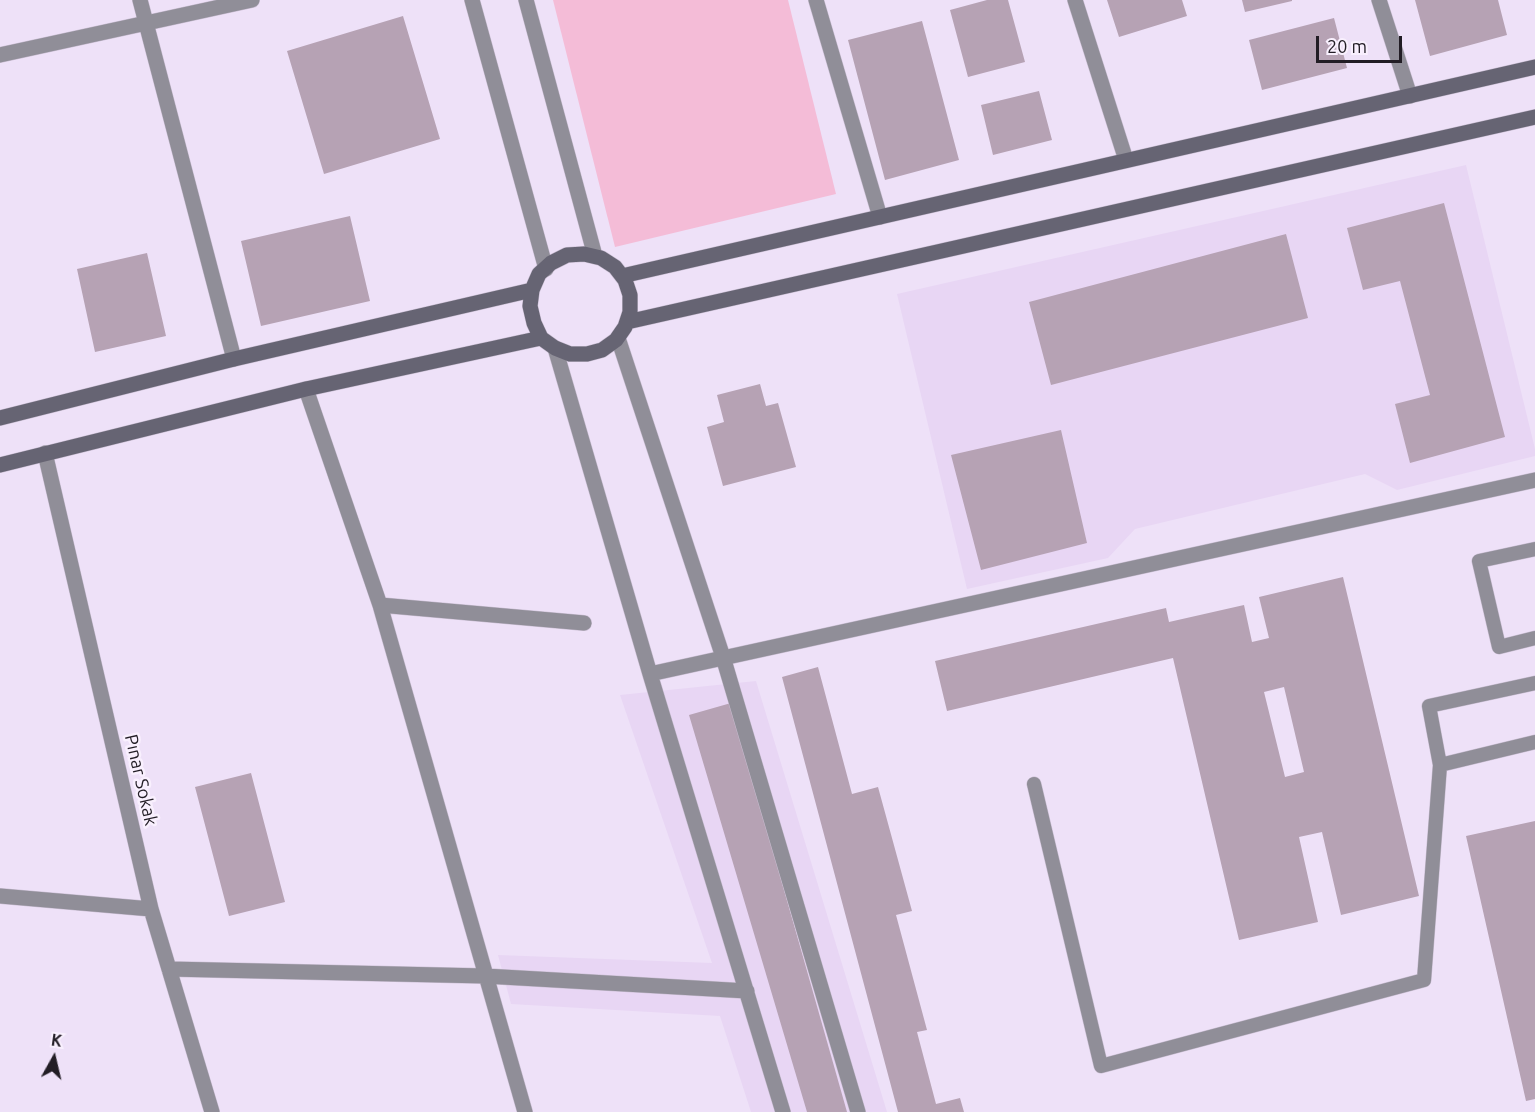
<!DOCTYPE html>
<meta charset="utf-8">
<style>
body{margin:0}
#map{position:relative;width:1535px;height:1112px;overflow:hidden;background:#eee1f8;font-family:Ubuntu,sans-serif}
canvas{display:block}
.north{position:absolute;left:24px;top:1028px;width:60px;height:60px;-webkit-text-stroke:4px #f9f0fe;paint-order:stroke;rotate:8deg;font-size:16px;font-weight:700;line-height:24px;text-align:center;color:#221d25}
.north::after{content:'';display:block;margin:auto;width:21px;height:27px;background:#221d25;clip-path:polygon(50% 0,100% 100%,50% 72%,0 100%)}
.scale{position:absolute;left:1316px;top:36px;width:86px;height:27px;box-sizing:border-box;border:3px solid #221d25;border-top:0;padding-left:8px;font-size:18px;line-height:21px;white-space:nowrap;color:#221d25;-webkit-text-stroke:4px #f9f0fe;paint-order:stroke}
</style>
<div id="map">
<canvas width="1535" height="1112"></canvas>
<div class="north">K</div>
<div class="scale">20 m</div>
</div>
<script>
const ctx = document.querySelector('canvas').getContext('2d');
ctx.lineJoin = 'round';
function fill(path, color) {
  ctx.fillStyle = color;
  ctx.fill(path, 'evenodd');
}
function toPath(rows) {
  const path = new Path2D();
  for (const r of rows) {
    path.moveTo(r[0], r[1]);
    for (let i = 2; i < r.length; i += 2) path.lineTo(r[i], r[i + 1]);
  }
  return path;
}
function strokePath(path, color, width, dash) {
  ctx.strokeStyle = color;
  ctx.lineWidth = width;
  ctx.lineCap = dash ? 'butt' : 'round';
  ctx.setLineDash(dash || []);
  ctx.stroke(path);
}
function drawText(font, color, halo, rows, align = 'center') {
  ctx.font = font + ' Ubuntu,sans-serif';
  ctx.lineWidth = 5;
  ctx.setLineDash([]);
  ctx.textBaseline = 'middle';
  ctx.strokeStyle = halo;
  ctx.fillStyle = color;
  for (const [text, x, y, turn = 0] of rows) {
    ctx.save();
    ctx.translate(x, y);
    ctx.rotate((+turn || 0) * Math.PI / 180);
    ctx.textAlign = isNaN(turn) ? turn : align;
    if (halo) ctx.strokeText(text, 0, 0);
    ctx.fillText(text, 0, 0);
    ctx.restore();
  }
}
fill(toPath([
 [1466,165,1535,449,1535,456,1397,490,1365,474,1135,529,1108,558,967,589,897,294],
 [756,681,887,1112,751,1112,720,1016,511,1004,498,955,712,963,620,695]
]), '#e8d6f4');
fill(toPath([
 [553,0,788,0,836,194,615,247]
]), '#f4bcd7');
fill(toPath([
 [987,0,1008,0,1025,62,968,77,950,10],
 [1107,0,1182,0,1187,16,1119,37],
 [1242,0,1292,0,1292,1,1245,12],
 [1415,0,1498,0,1507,35,1430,56],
 [403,16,440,139,324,174,287,51],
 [1334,18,1347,68,1262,90,1249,40],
 [922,21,959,160,885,180,848,40],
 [1039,91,1052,140,993,155,981,105],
 [1444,203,1505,437,1410,463,1395,404,1430,395,1400,281,1363,290,1347,228],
 [350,216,370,301,261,326,241,241],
 [1286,234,1308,318,1051,385,1029,302],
 [147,253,166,336,95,352,77,269],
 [760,384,766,406,778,403,796,467,723,486,707,427,724,422,717,395],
 [1061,430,1087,543,981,570,951,455],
 [1343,577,1419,896,1341,915,1322,832,1299,837,1318,922,1239,940,1173,658,947,711,935,661,1166,608,1169,622,1244,605,1252,642,1269,638,1259,597],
 [1284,687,1304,772,1285,777,1264,692],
 [818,667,852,794,878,787,912,911,896,915,927,1030,917,1032,936,1104,960,1098,964,1112,898,1112,782,677],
 [731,703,847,1112,807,1112,689,715],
 [251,773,285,902,229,916,195,787],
 [1535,821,1535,1099,1526,1101,1466,836]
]), '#b6a2b4');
const service = toPath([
 [1535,549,1479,561,1499,647,1535,638],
 [1535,683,1429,706,1440,765,1535,742],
 [1034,784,1101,1066,1424,980,1440,765]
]);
const minor = toPath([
 [140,0,234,359],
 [472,0,546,269],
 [526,0,595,256],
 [816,0,880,217],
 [1075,0,1126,160],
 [1379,0,1410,96],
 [0,55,252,0],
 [618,338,723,657,858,1112],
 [555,348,650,674,783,1112],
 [306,389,380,605,525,1112],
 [45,453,151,909,212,1112],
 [380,605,584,623],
 [650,674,1535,480],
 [0,896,151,909],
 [169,969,485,976,747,991]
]);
const secondary = toPath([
 [622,276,1535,67],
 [627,322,1535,117],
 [0,418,234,359,532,290],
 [0,465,306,389,541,338,555,348,570,354,587,354,602,350,616,340,625,327,630,312,630,295,625,280,615,267,601,258,584,254,567,255,551,263,539,274,532,290,530,306,534,323,541,338]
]);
strokePath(service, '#c9bed2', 15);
strokePath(minor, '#c9bed2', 16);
strokePath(secondary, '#c9bed2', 16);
strokePath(service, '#908e98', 14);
strokePath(minor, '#908e98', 15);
strokePath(secondary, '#666473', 15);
drawText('18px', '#221d25', '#f9f0fe', [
 ["Pınar Sokak",141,780,77]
]);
</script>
